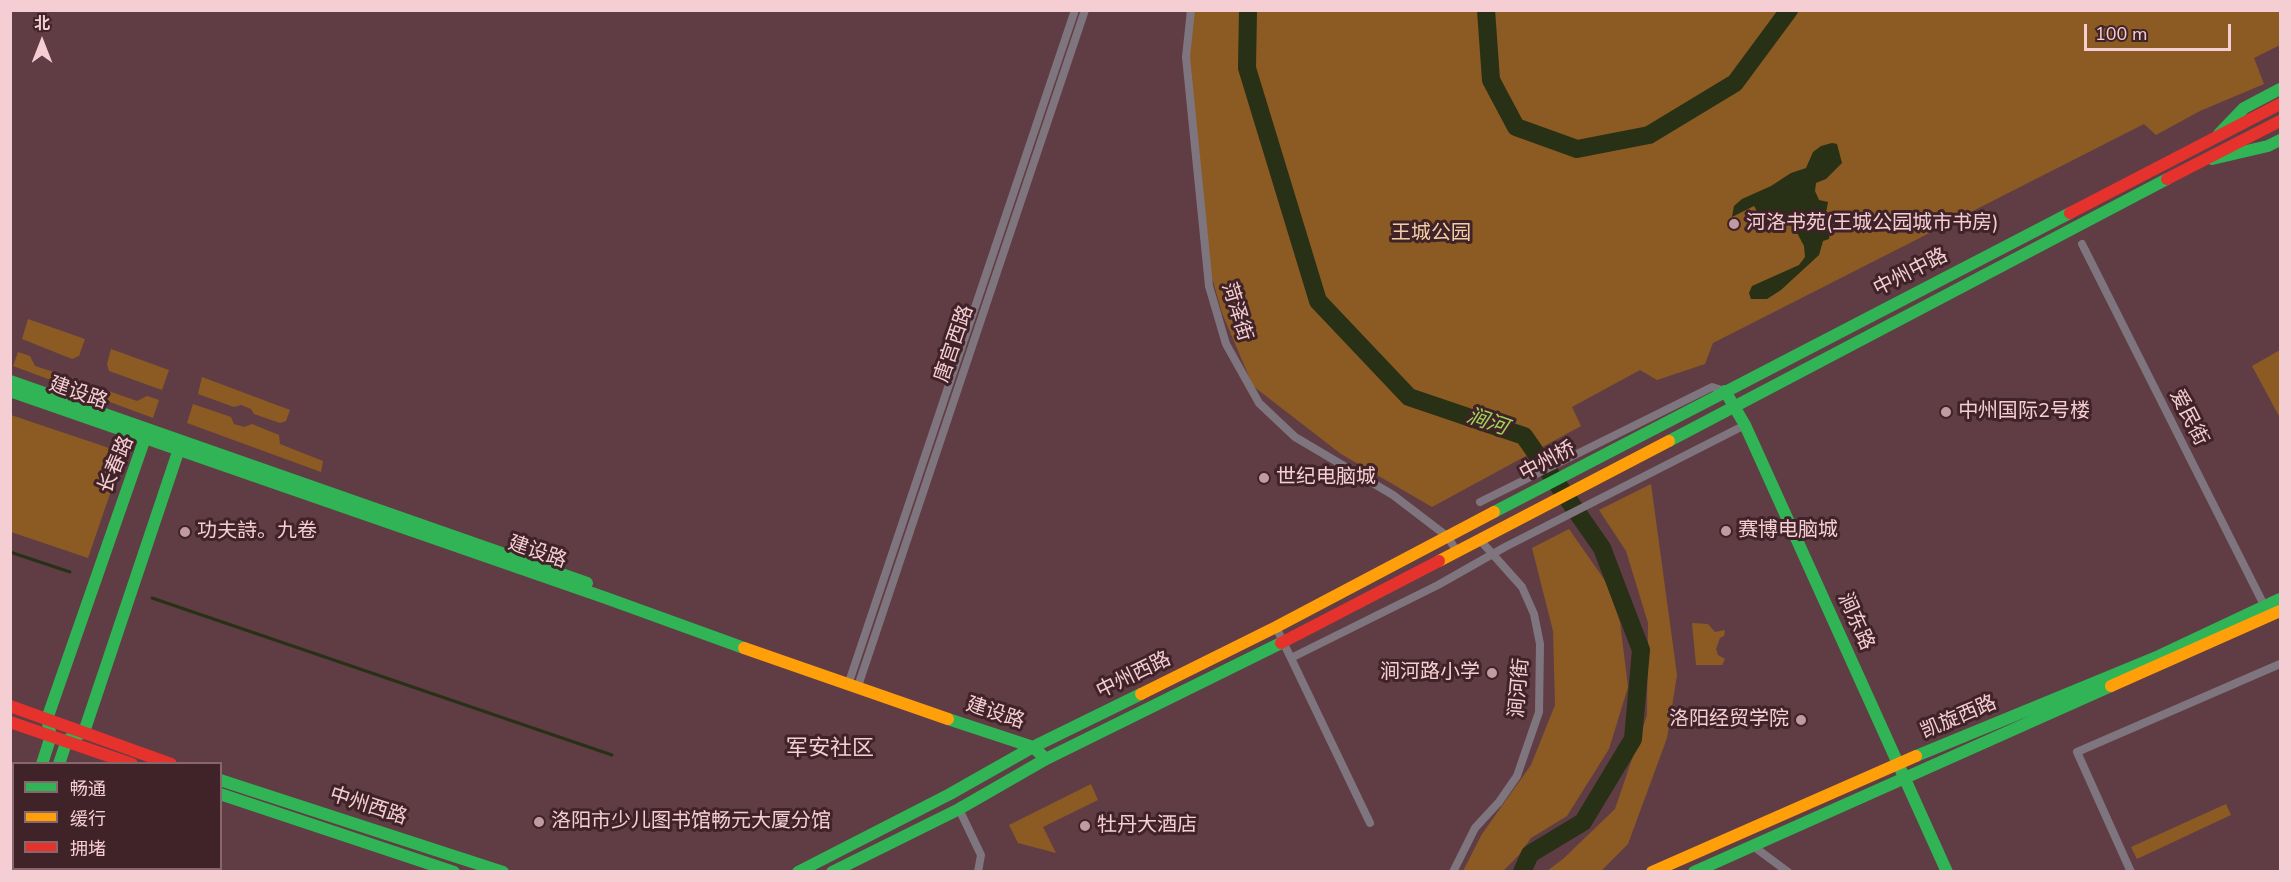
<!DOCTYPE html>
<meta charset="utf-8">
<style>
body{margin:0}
#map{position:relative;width:2291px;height:882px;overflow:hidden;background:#603d45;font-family:"Nunito Sans","Noto Sans SC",sans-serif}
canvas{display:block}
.frame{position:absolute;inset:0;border:12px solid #f5ced3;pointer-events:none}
.legend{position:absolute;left:12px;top:762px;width:210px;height:108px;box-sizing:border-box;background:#402328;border:2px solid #88676c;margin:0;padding:8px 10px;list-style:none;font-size:18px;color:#f5ced3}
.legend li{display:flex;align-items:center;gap:12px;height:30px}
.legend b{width:30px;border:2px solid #88676c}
.north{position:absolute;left:12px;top:12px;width:60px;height:60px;-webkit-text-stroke:4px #402328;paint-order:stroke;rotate:0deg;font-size:16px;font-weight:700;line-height:24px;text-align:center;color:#f5ced3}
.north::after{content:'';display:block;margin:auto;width:21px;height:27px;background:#f5ced3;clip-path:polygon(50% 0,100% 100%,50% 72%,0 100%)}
.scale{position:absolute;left:2084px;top:24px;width:147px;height:27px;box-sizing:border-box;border:3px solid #f5ced3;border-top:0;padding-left:8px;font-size:18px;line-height:21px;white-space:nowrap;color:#f5ced3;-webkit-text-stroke:4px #402328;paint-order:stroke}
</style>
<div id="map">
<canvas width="2291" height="882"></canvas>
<div class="frame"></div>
<ul class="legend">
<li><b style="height:8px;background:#30b455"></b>畅通</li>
<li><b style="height:8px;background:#ff9f0a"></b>缓行</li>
<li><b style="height:8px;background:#e5322d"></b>拥堵</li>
</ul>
<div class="north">北</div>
<div class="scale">100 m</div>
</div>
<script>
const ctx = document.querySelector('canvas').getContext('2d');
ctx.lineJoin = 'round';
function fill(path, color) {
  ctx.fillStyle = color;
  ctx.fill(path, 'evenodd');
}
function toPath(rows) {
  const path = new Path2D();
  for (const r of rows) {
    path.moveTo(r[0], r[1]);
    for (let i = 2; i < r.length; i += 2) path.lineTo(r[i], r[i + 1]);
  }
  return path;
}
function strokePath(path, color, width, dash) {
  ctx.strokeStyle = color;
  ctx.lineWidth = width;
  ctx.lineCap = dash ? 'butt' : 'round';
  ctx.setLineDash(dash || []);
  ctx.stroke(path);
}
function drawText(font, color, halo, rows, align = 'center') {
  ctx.font = font + ' "Nunito Sans","Noto Sans SC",sans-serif';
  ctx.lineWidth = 6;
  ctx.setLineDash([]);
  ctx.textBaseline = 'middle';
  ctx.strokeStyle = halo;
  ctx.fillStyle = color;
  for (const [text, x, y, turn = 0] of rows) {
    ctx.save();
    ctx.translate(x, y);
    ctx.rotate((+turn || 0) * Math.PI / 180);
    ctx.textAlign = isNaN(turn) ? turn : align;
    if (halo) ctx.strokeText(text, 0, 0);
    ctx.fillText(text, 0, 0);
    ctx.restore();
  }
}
fill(toPath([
 [2280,10,2280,45,2254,58,2264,84,2200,111,2156,135,2144,124,1713,343,1705,364,1657,380,1640,370,1572,407,1581,426,1432,507,1341,454,1253,386,1222,313,1205,253,1192,104,1187,11],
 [28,319,85,339,79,356,72,359,22,339],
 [111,349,169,370,162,390,109,371,107,364],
 [2280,350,2280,418,2252,366],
 [18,352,30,356,35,366,73,378,73,384,95,390,100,388,137,401,147,396,159,400,153,418,13,366],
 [202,377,290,410,286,421,280,423,254,414,251,409,241,405,234,407,198,394],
 [193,404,231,417,234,424,244,427,252,424,279,435,280,444,323,461,321,472,187,423],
 [11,415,124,453,88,558,11,532],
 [1651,484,1677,675,1667,738,1628,844,1601,871,1547,871,1563,859,1615,809,1647,715,1648,623,1626,551,1599,510],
 [1569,529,1606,582,1620,622,1628,687,1609,749,1567,816,1531,838,1519,855,1503,871,1463,871,1482,834,1531,765,1555,705,1553,631,1532,548],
 [1692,623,1708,624,1715,632,1725,630,1724,636,1720,638,1716,649,1718,655,1725,659,1722,665,1696,665],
 [1091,784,1098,800,1043,827,1056,853,1018,843,1009,825],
 [2226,804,2231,815,2137,859,2131,847]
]), '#8b5b23');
fill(toPath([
 [1832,143,1837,144,1842,163,1826,179,1816,183,1815,191,1819,200,1828,202,1825,218,1830,232,1829,239,1823,241,1819,255,1781,290,1767,299,1751,299,1749,293,1752,286,1799,265,1805,257,1804,246,1794,227,1789,225,1767,229,1754,206,1732,217,1734,206,1742,199,1771,186,1791,173,1806,168,1813,152,1821,146]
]), '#283015');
strokePath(toPath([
 [10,552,70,572],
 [152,598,612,755]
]), '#283015', 3);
strokePath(toPath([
 [1248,10,1247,68,1318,301,1409,397,1524,436,1602,548,1641,650,1633,739,1583,822,1530,854,1522,872],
 [1486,10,1491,80,1516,127,1577,149,1649,135,1735,83,1789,10]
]), '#283015', 18);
strokePath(toPath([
 [1191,10,1186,57,1209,286,1226,344,1259,403,1295,437,1393,495,1448,537,1457,552],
 [2082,244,2265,607],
 [1480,502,1712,387,1725,391],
 [1276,627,1370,823],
 [1291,658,1438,585,1505,547,1745,425],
 [848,685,1075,10],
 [857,689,1085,10],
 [959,809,981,855,978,872],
 [1753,846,1788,872],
 [1453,872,1475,828,1499,802,1517,776,1539,712,1540,644,1534,614,1522,587,1480,540],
 [2131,872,2077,752,2280,664]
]), '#7f757e', 8);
strokePath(toPath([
 [2219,134,2244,108,2280,89],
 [2212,159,2268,146,2280,140],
 [10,381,587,583],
 [10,391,606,598,744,648],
 [1725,391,1745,425,1947,872],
 [1669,441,2167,179],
 [1494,512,2070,213],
 [948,719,1033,747,1046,759],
 [1916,756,2159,656,2280,599],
 [42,764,51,736,47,719,145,438],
 [59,764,67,740,84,732,179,449],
 [220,780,503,872],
 [220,794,454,872],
 [10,854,14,845],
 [21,872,22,868],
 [798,872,950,794,1033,747,1141,694],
 [832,872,959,809,1046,759,1281,643],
 [1694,872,2111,686]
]), '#30b455', 12);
strokePath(toPath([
 [1439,561,1669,441],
 [744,648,948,719],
 [2111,686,2280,611],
 [1141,694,1276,627,1494,512],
 [1652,872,1916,756]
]), '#ff9f0a', 12);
strokePath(toPath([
 [2167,179,2280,121],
 [2070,213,2280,104],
 [1281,643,1439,561],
 [10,706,171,764],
 [10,722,132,764]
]), '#e5322d', 12);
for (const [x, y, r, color] of [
 [1734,224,6,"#c19ba1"],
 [1946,412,6,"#c19ba1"],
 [1264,478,6,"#c19ba1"],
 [1726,531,6,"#c19ba1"],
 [185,532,6,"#c19ba1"],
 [1492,673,6,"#c19ba1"],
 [1801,720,6,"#c19ba1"],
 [539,822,6,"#c19ba1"],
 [1085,826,6,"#c19ba1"]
]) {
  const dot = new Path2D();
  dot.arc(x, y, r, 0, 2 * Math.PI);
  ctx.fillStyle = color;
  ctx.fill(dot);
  strokePath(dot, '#402328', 2);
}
drawText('20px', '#f5ced3', '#402328', [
 ["河洛书苑(王城公园城市书房)",1746,224],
 ["中州国际2号楼",1958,412],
 ["世纪电脑城",1276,478],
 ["赛博电脑城",1738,531],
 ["功夫詩。九卷",197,532],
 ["涧河路小学",1480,673,"right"],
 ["洛阳经贸学院",1789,720,"right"],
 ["洛阳市少儿图书馆畅元大厦分馆",551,822],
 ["牡丹大酒店",1097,826]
], 'left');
drawText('20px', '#f2cea6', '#402328', [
 ["王城公园",1431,234]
]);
drawText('20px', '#f5ced3', '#402328', [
 ["中州中路",1911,273,-27],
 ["菏泽街",1236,312,73],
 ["唐宫西路",955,344,-71],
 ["建设路",78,394,19],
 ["爱民街",2188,418,63],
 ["中州桥",1548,462,-28],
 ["长春路",117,465,-67],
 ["建设路",537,553,19],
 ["涧东路",1855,622,66],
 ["中州西路",1134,676,-26],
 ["涧河街",1520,688,-85],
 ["建设路",995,714,18],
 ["凯旋西路",1959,718,-23],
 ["中州西路",368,807,18]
]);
drawText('italic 21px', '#9fd658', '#402328', [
 ["涧河",1487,423,19]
]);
drawText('22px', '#f5ced3', '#402328', [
 ["军安社区",830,750]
]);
</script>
